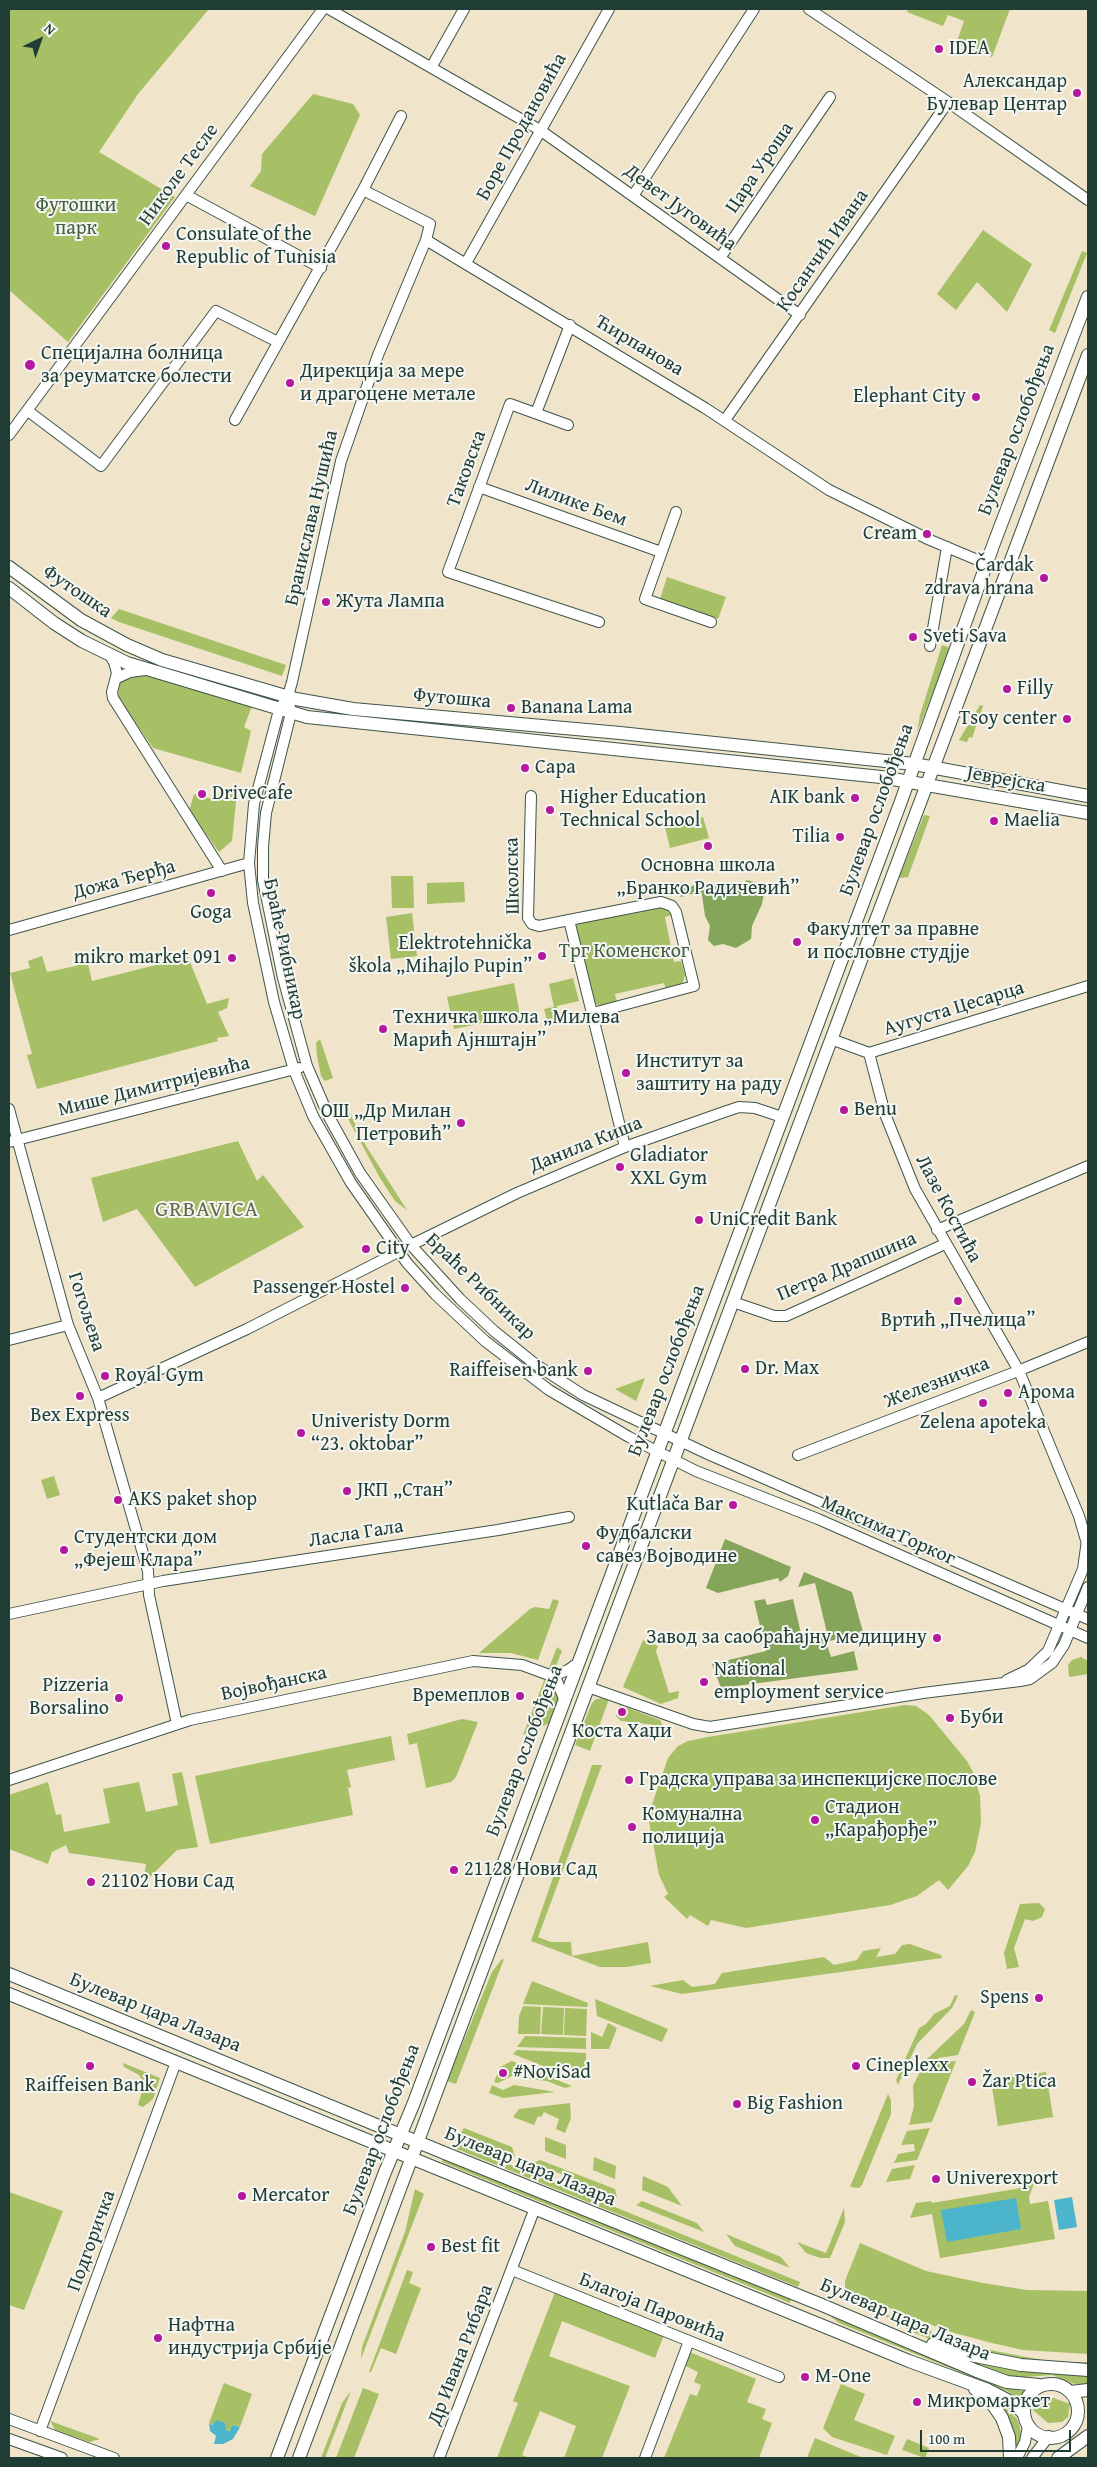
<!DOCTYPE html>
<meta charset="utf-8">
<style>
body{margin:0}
#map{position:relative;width:1097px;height:2467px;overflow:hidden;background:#f0e4ca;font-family:"Gentium Book Plus",serif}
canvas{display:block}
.frame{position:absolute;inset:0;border:10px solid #1f3d34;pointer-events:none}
.north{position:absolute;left:15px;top:15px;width:50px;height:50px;-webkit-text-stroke:4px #f6f6f2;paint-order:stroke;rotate:42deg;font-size:14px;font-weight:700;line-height:20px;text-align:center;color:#1f3d34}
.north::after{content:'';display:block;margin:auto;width:18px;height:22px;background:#1f3d34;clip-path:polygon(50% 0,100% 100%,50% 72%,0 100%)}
.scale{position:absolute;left:920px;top:2430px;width:151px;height:22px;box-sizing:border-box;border:2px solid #1f3d34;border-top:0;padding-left:6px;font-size:15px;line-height:18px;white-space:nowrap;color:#1f3d34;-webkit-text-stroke:4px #f6f6f2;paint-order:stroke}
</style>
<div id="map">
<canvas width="1097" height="2467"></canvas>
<div class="frame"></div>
<div class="north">N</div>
<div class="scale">100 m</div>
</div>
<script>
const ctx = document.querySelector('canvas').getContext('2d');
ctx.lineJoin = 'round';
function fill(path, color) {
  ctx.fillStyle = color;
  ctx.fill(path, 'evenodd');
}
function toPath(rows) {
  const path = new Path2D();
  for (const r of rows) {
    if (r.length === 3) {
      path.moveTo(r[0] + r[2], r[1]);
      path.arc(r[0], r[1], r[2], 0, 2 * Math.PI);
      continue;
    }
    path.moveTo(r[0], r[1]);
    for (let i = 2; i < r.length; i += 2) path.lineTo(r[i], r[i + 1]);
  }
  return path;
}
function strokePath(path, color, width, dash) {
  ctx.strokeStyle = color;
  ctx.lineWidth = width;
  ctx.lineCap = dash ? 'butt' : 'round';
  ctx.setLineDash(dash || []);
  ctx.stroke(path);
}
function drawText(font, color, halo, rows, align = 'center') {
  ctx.font = font + ' "Gentium Book Plus",serif';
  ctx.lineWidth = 4;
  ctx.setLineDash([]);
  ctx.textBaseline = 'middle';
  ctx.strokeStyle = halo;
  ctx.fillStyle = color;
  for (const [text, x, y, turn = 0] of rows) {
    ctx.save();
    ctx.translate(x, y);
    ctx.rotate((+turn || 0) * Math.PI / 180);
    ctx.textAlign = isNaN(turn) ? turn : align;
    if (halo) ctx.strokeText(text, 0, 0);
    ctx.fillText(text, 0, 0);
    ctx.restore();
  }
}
fill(toPath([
 [9,9,209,9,138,94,99,152,175,197,68,342,9,290],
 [908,9,1010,9,992,57,956,44,964,21,948,15,943,26,907,12],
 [313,94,353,104,360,115,315,216,250,186,261,171,262,154],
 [983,230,1032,264,1007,312,977,282,956,310,937,294],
 [1082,251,1087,253,1055,333,1049,330],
 [667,577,726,597,718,619,660,599],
 [119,609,286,665,282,676,119,622,111,618],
 [942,645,950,648,917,733,920,715],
 [146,673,252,706,244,727,251,731,241,773,153,748,118,697,120,682,131,675],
 [980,705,983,706,972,738,969,737,967,742,959,740],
 [221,787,237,792,232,841,219,852,189,811,194,794,217,800],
 [924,815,930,816,908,877,899,878],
 [703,817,709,838,670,848,665,827],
 [391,876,413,876,414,908,392,908],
 [464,882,465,902,427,904,427,883],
 [663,906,673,915,665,917,674,962,681,961,685,975,683,982,680,985,666,990,664,983,615,994,617,1002,601,1006,595,1004,576,927,578,922],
 [412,913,417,956,391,959,386,917],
 [42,956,47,972,76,966,86,956,92,981,188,957,207,1004,229,998,227,1008,218,1012,229,1036,217,1038,218,1041,37,1089,27,1055,32,1054,10,973,30,968,28,961],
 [573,978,579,1001,557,1006,560,1019,548,1023,544,1009,554,1007,549,984],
 [514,983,520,1015,454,1029,447,997],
 [320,1039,333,1078,325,1081,321,1076,317,1056,316,1043],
 [346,1106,366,1146,407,1210,395,1201,380,1178,342,1108],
 [238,1141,257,1181,263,1175,304,1227,195,1287,137,1209,103,1222,91,1178],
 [645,1378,636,1401,615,1389],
 [54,1476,60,1495,47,1499,41,1480],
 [553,1599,559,1601,538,1660,511,1653,479,1653,530,1609,535,1607,549,1609],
 [643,1640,658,1646,656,1651,669,1693,679,1691,678,1698,661,1704,623,1687],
 [557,1647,562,1651,552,1676,560,1688,556,1720,523,1735],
 [1081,1657,1088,1661,1088,1674,1069,1677,1068,1665,1072,1660],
 [605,1698,609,1699,590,1751,575,1745,592,1703,596,1699],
 [620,1705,660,1720,663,1726,621,1721,616,1716],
 [905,1705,916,1706,929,1715,967,1761,973,1772,980,1796,981,1823,975,1852,968,1866,948,1890,939,1880,917,1896,890,1905,746,1928,711,1920,708,1926,690,1915,687,1919,664,1897,668,1894,659,1875,648,1816,668,1758,678,1746,688,1741,708,1737],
 [462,1719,478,1722,456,1777,451,1782,426,1788,417,1743,409,1745,407,1734],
 [391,1736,395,1760,347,1770,351,1787,348,1788,353,1815,210,1844,195,1776],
 [592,1765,602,1765,538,1937,551,1942,571,1942,572,1956,648,1942,651,1963,626,1967,600,1967,531,1941],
 [182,1772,198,1847,177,1850,143,1884,146,1864,69,1853,66,1845,52,1852,48,1864,9,1849,9,1795,48,1782,56,1815,61,1814,64,1832,110,1823,103,1789,139,1782,146,1812,178,1805,172,1774],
 [1039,1903,1045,1909,1042,1917,1033,1921,1025,1919,1014,1948,1019,1967,1007,1969,1004,1953,1020,1904],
 [910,1944,941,1955,942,1958,682,1994,650,1986,683,1980,692,1987,715,1984,722,1973,824,1957,834,1965,857,1960,863,1951,881,1948,876,1957,895,1954,902,1945],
 [504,1959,456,2084,447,2081,492,1972,501,1960],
 [532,1981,588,2003,587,2007,523,2004],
 [955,1995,958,1996,952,2008,917,2044,898,2085,896,2080,919,2028,926,2024,934,2014,950,2006],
 [595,1999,668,2029,662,2042,597,2016],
 [523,2006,541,2007,540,2034,518,2034,519,2016],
 [543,2007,564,2008,563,2035,541,2034],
 [565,2008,587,2009,586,2036,564,2035],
 [971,2010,975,2012,958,2055,938,2058,938,2062,956,2061,932,2122,909,2125,914,2106,913,2086,925,2061,964,2024],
 [608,2023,617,2028,609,2049,591,2049,591,2032,602,2037],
 [525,2036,586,2038,586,2049,517,2047],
 [517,2050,586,2053,586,2062,579,2079,575,2079,513,2054],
 [512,2061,528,2068,498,2083,494,2082,500,2067],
 [123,2063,160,2078,153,2099,143,2107,138,2105,143,2088,142,2080,139,2075,124,2067],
 [535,2071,572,2086,565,2088,547,2081,522,2078],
 [1046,2072,1053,2117,998,2126,991,2080],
 [492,2085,503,2090,514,2085,555,2092,503,2098,489,2093],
 [888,2094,891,2100,891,2114,862,2185,859,2188,850,2187],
 [570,2103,571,2118,565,2133,556,2129,559,2119,544,2112,541,2117,538,2116,534,2125,513,2117,519,2109],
 [464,2128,512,2147,515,2157,460,2134],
 [930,2128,917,2160,894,2163,898,2154,915,2151,914,2144,901,2145,907,2131],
 [545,2137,566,2145,566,2159,545,2151],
 [459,2144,800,2282,798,2287,457,2149],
 [594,2157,616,2166,615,2179,593,2170],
 [443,2159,791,2299,790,2303,442,2162],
 [540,2160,615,2189,617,2197,534,2163],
 [915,2165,910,2179,886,2182,892,2169],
 [643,2176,668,2187,682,2206,642,2190],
 [1029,2183,1034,2183,1029,2197,1030,2204,1048,2201,1055,2239,940,2258,932,2214,910,2218,916,2203,931,2201,932,2203,1027,2187],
 [415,2189,424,2194,361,2359,362,2347,405,2232],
 [9,2192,63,2211,24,2310,9,2305],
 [642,2201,697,2223,704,2232,636,2205],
 [844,2208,845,2222,830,2258,820,2258,806,2253,797,2242,826,2253],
 [726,2234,781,2257,790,2268,735,2246],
 [860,2243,926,2271,983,2283,1027,2290,1088,2291,1088,2354,1023,2350,992,2343,947,2331,845,2290,845,2281],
 [407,2270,413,2272,409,2283,421,2288,396,2354,381,2348,371,2372,369,2372],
 [555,2292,664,2335,655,2358,562,2321,549,2356,630,2386,602,2458,564,2458,576,2426,540,2411,522,2455,530,2458,497,2458,518,2403,513,2401],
 [848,2300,945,2337,995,2351,1053,2362,1088,2362,1088,2367,1052,2366,940,2343,912,2332,889,2318,849,2303],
 [830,2316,1009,2388,1026,2392,1020,2401,1009,2392,839,2323],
 [687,2351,756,2379,747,2402,766,2409,762,2419,772,2423,759,2458,664,2458,690,2394,697,2396,701,2385,694,2382,698,2372,682,2364],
 [966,2359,1088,2375,1088,2385,1075,2384,1052,2375,1011,2378],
 [224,2383,252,2394,240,2427,232,2425,230,2431,209,2423],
 [841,2384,865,2394,854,2420,895,2436,887,2455,832,2437,823,2428],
 [363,2388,379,2394,354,2458,336,2458],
 [351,2391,325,2458,321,2458,342,2403],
 [1048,2396,1070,2404,1068,2417,1062,2422,1048,2423,1033,2410,1039,2399],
 [999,2401,1017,2419,1020,2427,1021,2437,1016,2452],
 [50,2421,100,2439,89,2442,56,2431],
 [815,2438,863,2458,807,2458],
 [907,2439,929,2448,925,2458,902,2450]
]), '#a7bf65');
fill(toPath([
 [746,880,762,884,765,888,762,904,752,926,751,939,736,948,723,944,714,946,708,940,710,926,705,916,702,895,690,894,681,897,676,890,704,883,745,889],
 [725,1539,791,1567,788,1576,780,1582,778,1578,718,1593,706,1588],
 [804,1572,852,1592,863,1632,826,1642,831,1657,854,1651,858,1670,721,1688,712,1664,766,1651,754,1601,765,1599,767,1605,793,1599,803,1642,828,1637,815,1583,798,1587]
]), '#85a65a');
fill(toPath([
 [1072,2197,1077,2227,1059,2230,1054,2200],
 [1016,2198,1021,2229,947,2242,941,2210],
 [217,2420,225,2423,226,2430,230,2431,232,2425,240,2427,233,2439,223,2444,214,2444,216,2436,210,2431,209,2423,212,2425]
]), '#4db5cb');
const minor = toPath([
 [329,9,540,130,800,315],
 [809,9,948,102,1088,200],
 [432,66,464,9],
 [401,116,363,190,430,224,426,240,705,408,829,490,930,540,987,564],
 [186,195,321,268],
 [633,196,754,9],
 [426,240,378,355,341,461,292,682,288,696,279,710,254,804,249,863,253,903,274,1002,294,1070,313,1116,351,1183,407,1263,435,1294,485,1341,549,1390,629,1437,696,1471,818,1519,1088,1638],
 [720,258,830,97],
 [466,263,609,9],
 [28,411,101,466,216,311,278,342],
 [536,413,570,325],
 [235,420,363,190],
 [725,420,948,102],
 [568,425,510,404,448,572,599,622],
 [9,435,323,9],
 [479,487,661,552],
 [676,512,645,599,711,622],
 [930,646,947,547],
 [109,654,114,662,117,673,112,692,113,698,222,871],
 [117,678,130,672,145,670],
 [290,707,291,713,266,813,263,847,263,880,283,978,307,1066,329,1117,360,1173,411,1245,460,1299,494,1331,535,1364,583,1395,710,1455,1088,1619],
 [531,796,528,918,532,924,539,926,569,920,625,1147],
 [569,920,661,902,672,906,676,912,694,986,593,1013],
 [9,930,249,863],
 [831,1039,869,1053,1088,986],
 [869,1053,885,1114,915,1189,1019,1371,1079,1516,1088,1547],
 [9,1109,68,1325,98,1398,148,1571,149,1595,177,1724],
 [9,1142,299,1068],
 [937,1230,1088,1166],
 [411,1245,517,1193,625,1147,724,1112,739,1107,755,1108,782,1117],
 [733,1302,774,1316,786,1316,945,1244],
 [9,1340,68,1325],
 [98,1398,247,1329,398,1252],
 [798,1455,1013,1373,1088,1342],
 [9,1614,163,1581,498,1530,569,1517],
 [552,1676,568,1670,578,1663],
 [1007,1680,1028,1670,1048,1651,1083,1569,1087,1540],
 [588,1687,693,1724,710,1727,923,1693,1020,1681,1030,1679,1052,1663,1064,1645,1088,1587],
 [9,1780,190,1720,473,1661,522,1665,552,1676,557,1681,564,1699],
 [512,2270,779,2377],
 [9,2419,114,2458],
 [40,2431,176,2062],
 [9,2439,62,2458],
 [439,2458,535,2208],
 [645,2458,689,2341],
 [1017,2458,1025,2442,1028,2426],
 [1032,2458,1049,2436]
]);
const major = toPath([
 [9,567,81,620,127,645,162,660,296,699,353,709,620,733,914,764,1088,796],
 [9,588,54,623,82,641,127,663,307,717,881,777,1088,813],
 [9,1974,447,2154,822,2305,977,2371,1007,2382,1039,2385],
 [9,1994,909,2361,988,2390,1015,2404,1024,2414],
 [933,2344,960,2353,1021,2365,1088,2370],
 [1051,2411,27],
 [975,2389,991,2402,1002,2418,1009,2437,1010,2458],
 [1070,2392,1088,2390],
 [277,2458,385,2172,413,2105,900,804,994,543,1088,297],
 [299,2458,1088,355],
 [1058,2458,1088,2436]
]);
strokePath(minor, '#3e564a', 12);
strokePath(major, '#3e564a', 14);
strokePath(minor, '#fff', 10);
strokePath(major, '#fff', 12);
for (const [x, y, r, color] of [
 [939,49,5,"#b5179e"],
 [1077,93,5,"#b5179e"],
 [166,246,5,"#b5179e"],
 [30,365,6,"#b5179e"],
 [290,383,5,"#b5179e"],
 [976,397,5,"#b5179e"],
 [927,534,5,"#b5179e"],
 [1044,578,5,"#b5179e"],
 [326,602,5,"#b5179e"],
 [913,637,5,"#b5179e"],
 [1007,689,5,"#b5179e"],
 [511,708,5,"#b5179e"],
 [1067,719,5,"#b5179e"],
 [525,768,5,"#b5179e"],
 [202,794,5,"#b5179e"],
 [855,798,5,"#b5179e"],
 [550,810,5,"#b5179e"],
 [994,821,5,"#b5179e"],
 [840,837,5,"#b5179e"],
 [708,846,5,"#b5179e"],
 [211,893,5,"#b5179e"],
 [797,942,5,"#b5179e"],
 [542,956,5,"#b5179e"],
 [232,958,5,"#b5179e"],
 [383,1029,5,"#b5179e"],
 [626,1073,5,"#b5179e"],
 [844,1110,5,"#b5179e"],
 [461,1123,5,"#b5179e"],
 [620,1167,5,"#b5179e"],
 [699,1220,5,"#b5179e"],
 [366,1249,5,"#b5179e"],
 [405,1288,5,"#b5179e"],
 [958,1301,5,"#b5179e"],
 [745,1369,5,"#b5179e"],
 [588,1371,5,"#b5179e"],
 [105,1376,5,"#b5179e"],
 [1008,1393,5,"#b5179e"],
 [80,1396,5,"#b5179e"],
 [983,1403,5,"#b5179e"],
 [301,1433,5,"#b5179e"],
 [347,1491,5,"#b5179e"],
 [118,1500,5,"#b5179e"],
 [733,1505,5,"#b5179e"],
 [586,1546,5,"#b5179e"],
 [64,1550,5,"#b5179e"],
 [937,1638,5,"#b5179e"],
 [704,1682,5,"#b5179e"],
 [520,1696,5,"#b5179e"],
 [119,1698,5,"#b5179e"],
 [622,1712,5,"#b5179e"],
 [950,1718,5,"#b5179e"],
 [629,1780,5,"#b5179e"],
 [815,1820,5,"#b5179e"],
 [632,1827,5,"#b5179e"],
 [454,1870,5,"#b5179e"],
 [91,1882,5,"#b5179e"],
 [1039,1998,5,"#b5179e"],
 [90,2066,5,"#b5179e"],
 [856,2066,5,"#b5179e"],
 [503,2073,5,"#b5179e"],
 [972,2082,5,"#b5179e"],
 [737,2104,5,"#b5179e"],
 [936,2179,5,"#b5179e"],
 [242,2196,5,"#b5179e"],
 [431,2247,5,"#b5179e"],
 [158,2338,5,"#b5179e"],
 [805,2377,5,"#b5179e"],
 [917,2402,5,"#b5179e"]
]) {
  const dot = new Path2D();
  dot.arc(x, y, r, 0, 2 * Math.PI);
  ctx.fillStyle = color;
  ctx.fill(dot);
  strokePath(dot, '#f6f6f2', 2);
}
drawText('20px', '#1f3d34', '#f6f6f2', [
 ["IDEA",949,49],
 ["Александар",1067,82,"right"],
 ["Булевар Центар",1067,105,"right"],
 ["Consulate of the",176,235],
 ["Republic of Tunisia",176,258],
 ["Специјална болница",41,354],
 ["за реуматске болести",41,377],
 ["Дирекција за мере",300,372],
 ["и драгоцене метале",300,395],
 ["Elephant City",966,397,"right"],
 ["Cream",917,534,"right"],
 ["Čardak",1034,566,"right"],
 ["zdrava hrana",1034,589,"right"],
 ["Жута Лампа",336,602],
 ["Sveti Sava",923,637],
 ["Filly",1017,689],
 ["Banana Lama",521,708],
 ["Tsoy center",1057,719,"right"],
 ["Сара",535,768],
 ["DriveCafe",212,794],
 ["Higher Education",560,798],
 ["Technical School",560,821],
 ["AIK bank",845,798,"right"],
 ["Maelia",1004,821],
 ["Tilia",830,837,"right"],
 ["Основна школа",708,866,"center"],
 ["„Бранко Радичевић”",708,889,"center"],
 ["Goga",211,913,"center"],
 ["Факултет за правне",807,930],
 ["и пословне студјје",807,953],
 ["Elektrotehnička",532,944,"right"],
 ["škola „Mihajlo Pupin”",532,967,"right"],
 ["mikro market 091",222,958,"right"],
 ["Техничка школа „Милева",393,1018],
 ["Марић Ајнштајн”",393,1041],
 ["Институт за",636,1062],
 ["заштиту на раду",636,1085],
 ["Benu",854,1110],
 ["ОШ „Др Милан",451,1112,"right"],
 ["Петровић”",451,1135,"right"],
 ["Gladiator",630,1156],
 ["XXL Gym",630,1179],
 ["UniCredit Bank",709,1220],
 ["City",376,1249],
 ["Passenger Hostel",395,1288,"right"],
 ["Вртић „Пчелица”",958,1321,"center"],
 ["Dr. Max",755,1369],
 ["Raiffeisen bank",578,1371,"right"],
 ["Royal Gym",115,1376],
 ["Арома",1018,1393],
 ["Bex Express",80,1416,"center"],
 ["Univeristy Dorm",311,1422],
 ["“23. oktobar”",311,1445],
 ["Zelena apoteka",983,1423,"center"],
 ["ЈКП „Стан”",357,1491],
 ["AKS paket shop",128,1500],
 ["Kutlača Bar",723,1505,"right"],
 ["Фудбалски",596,1534],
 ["савез Војводине",596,1557],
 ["Студентски дом",74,1538],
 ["„Фејеш Клара”",74,1561],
 ["Завод за саобраћајну медицину",927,1638,"right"],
 ["National",714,1670],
 ["employment service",714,1693],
 ["Pizzeria",109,1686,"right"],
 ["Borsalino",109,1709,"right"],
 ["Времеплов",510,1696,"right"],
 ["Буби",960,1718],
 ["Коста Хаџи",622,1732,"center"],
 ["Градска управа за инспекцијске послове",639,1780],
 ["Стадион",825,1808],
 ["„Карађорђе”",825,1831],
 ["Комунална",642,1815],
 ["полиција",642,1838],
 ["21128 Нови Сад",464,1870],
 ["21102 Нови Сад",101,1882],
 ["Spens",1029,1998,"right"],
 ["Cineplexx",866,2066],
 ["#NoviSad",513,2073],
 ["Žar Ptica",982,2082],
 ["Raiffeisen Bank",90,2086,"center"],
 ["Big Fashion",747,2104],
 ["Univerexport",946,2179],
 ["Mercator",252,2196],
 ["Best fit",441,2247],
 ["Нафтна",168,2326],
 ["индустрија Србије",168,2349],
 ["M-One",815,2377],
 ["Микромаркет",927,2402]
], 'left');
drawText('20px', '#1f3d34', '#f6f6f2', [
 ["Боре Продановића",522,127,-61],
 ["Цара Уроша",760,168,-56],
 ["Николе Тесле",179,175,-54],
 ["Девет Југовића",680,208,36],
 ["Косанчић Ивана",823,251,-55],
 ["Ћирпанова",639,346,31],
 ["Булевар ослобођења",1017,430,-69],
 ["Таковска",467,469,-70],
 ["Лилике Бем",576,503,20],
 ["Бранислава Нушића",312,518,-77],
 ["Футошка",77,592,34],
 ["Футошка",452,699,5],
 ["Јеврејска",1006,780,10],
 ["Булевар ослобођења",877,810,-70],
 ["Школска",513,876,-91],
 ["Дожа Ђерђа",124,880,-15],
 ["Браће Рибникар",284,949,78],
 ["Аугуста Цесарца",954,1009,-17],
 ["Мише Димитријевића",154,1087,-14],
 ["Данила Киша",586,1145,-22],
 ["Лазе Костића",948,1209,62],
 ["Петра Драпшина",847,1267,-23],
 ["Браће Рибникар",480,1287,44],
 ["Гогољева",86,1312,72],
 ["Булевар ослобођења",667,1371,-69],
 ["Железничка",937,1383,-21],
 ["Максима Горког",888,1531,24],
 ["Ласла Гала",356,1534,-9],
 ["Војвођанска",274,1684,-12],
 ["Булевар ослобођења",525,1751,-69],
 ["Булевар цара Лазара",155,2013,22],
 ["Булевар ослобођења",382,2130,-69],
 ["Булевар цара Лазара",530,2167,22],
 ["Подгоричка",92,2241,-70],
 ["Благоја Паровића",652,2308,22],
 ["Булевар цара Лазара",905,2320,23],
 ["Др Ивана Рибара",461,2355,-69]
]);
drawText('20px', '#415e40', '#f6f6f2', [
 ["Футошки",76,206],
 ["парк",76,229],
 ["Трг Коменског",624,952]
]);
ctx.letterSpacing = '1px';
drawText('22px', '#64674c', '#f6f6f2', [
 ["GRBAVICA",207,1210]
]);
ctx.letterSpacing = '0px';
</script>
